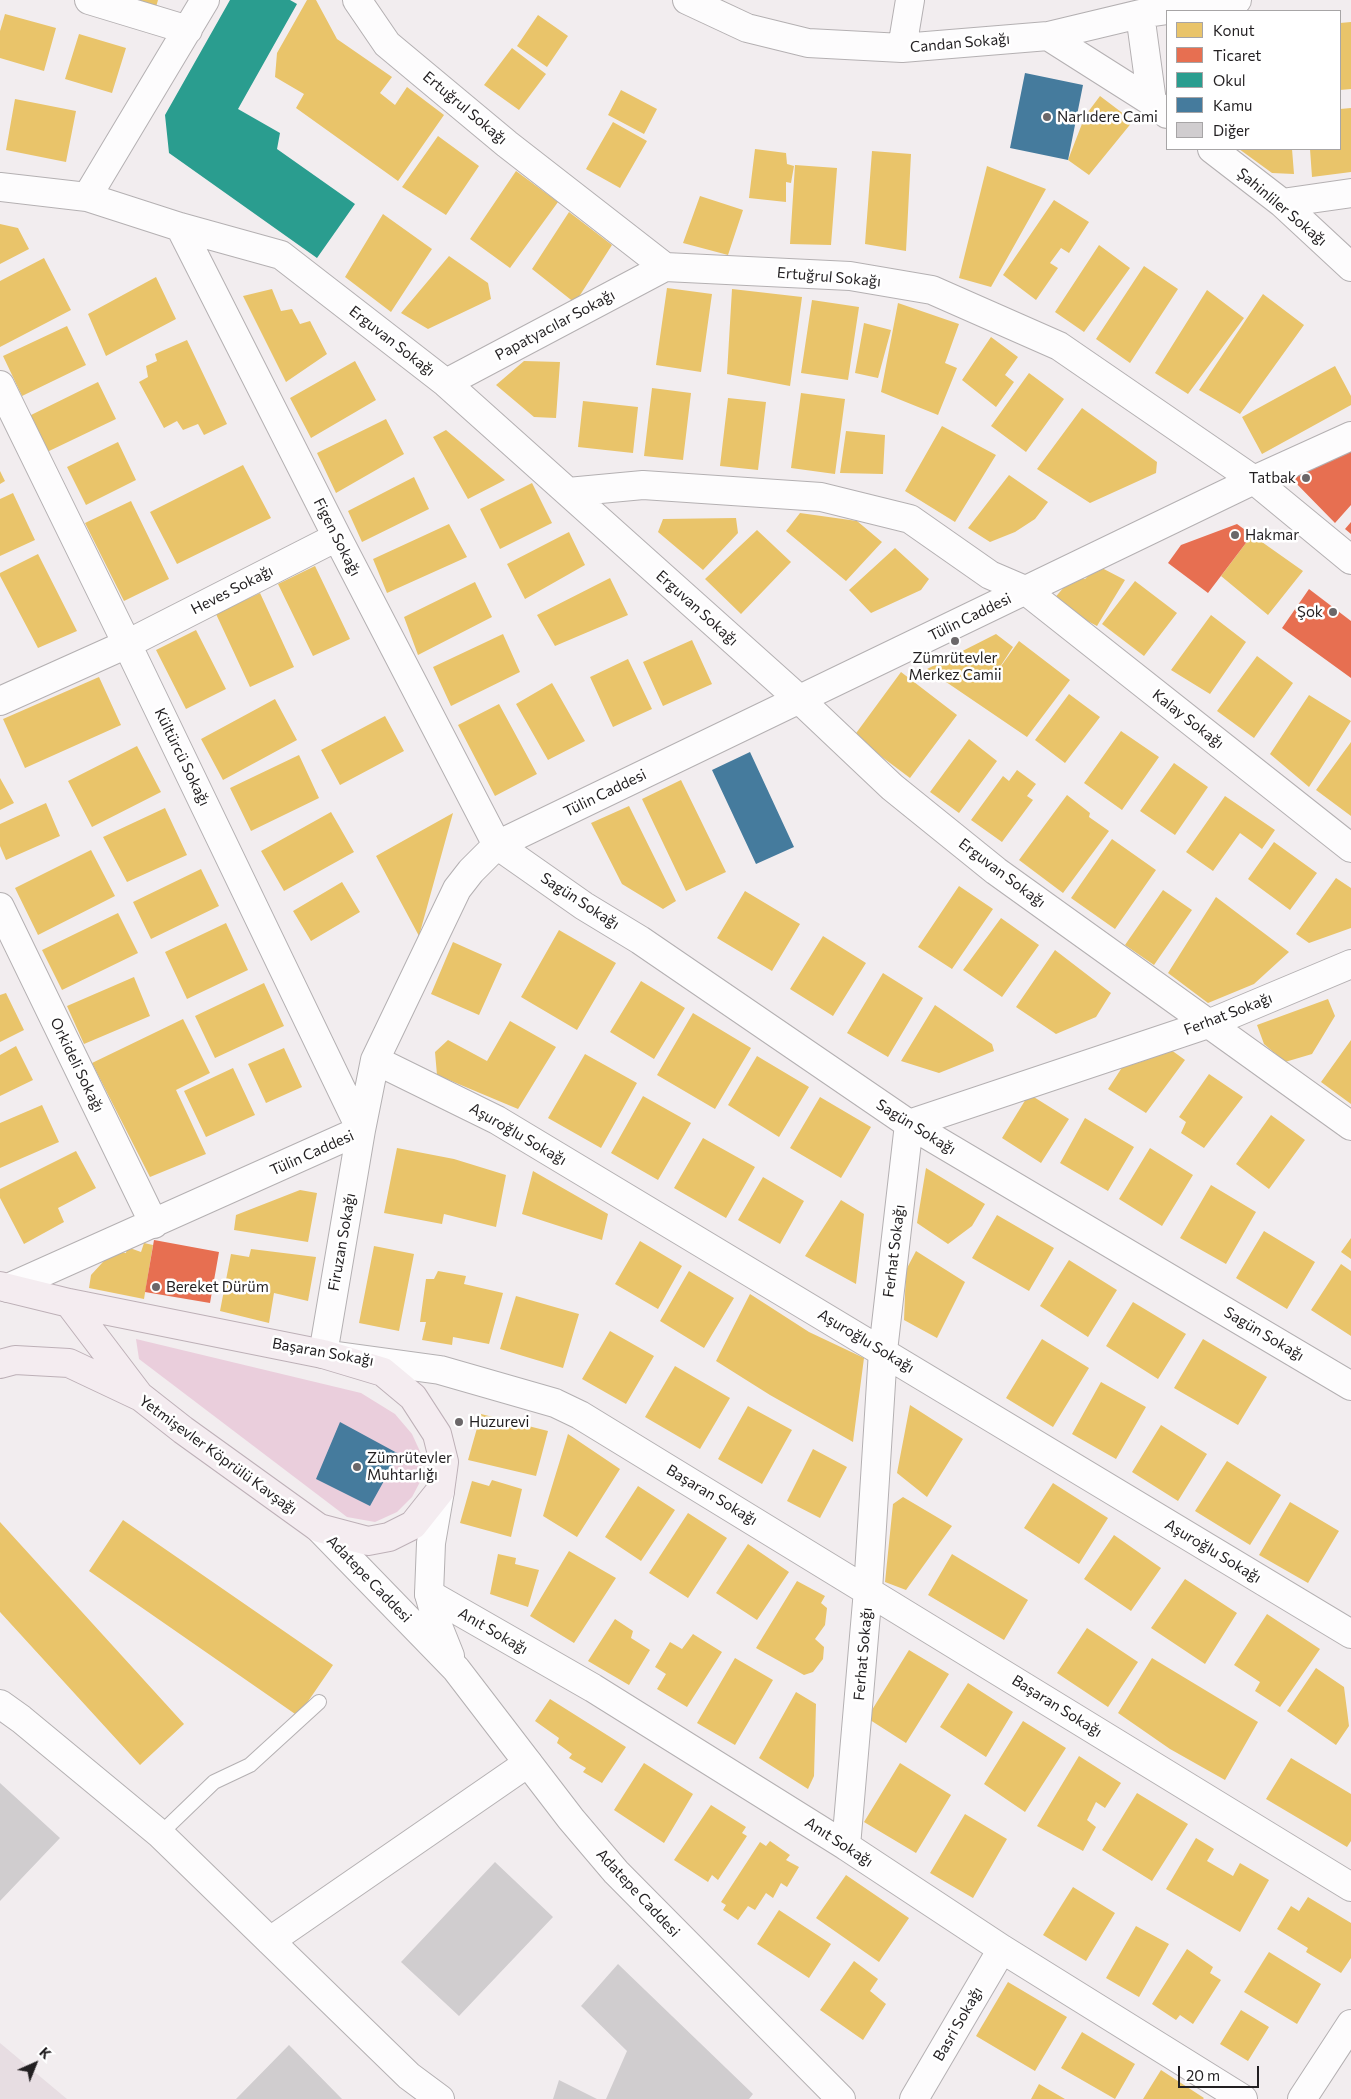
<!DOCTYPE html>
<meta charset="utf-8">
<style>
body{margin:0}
#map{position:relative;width:1351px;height:2099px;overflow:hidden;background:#f2edef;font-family:Commissioner,sans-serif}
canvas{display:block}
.legend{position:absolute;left:1166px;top:10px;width:175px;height:140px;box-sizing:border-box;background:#fff;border:1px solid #a7a5a6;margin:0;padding:6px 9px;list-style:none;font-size:15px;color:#221f21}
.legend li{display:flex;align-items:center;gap:10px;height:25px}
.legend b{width:25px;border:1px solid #a7a5a6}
.north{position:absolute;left:10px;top:2039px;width:50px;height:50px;-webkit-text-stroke:4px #fff;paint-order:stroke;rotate:44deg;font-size:14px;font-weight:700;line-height:20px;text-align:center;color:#221f21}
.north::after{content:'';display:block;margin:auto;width:18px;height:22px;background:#221f21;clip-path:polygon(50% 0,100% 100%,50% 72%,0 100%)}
.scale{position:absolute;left:1178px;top:2066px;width:81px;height:22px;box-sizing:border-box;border:2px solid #221f21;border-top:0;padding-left:6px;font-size:15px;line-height:18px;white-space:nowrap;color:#221f21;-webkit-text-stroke:4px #fff;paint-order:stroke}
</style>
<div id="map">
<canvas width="1351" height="2099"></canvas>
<ul class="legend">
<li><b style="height:14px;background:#e9c46a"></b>Konut</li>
<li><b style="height:14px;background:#e76f51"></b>Ticaret</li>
<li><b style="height:14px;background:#2a9d8f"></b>Okul</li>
<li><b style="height:14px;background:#457b9d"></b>Kamu</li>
<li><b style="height:14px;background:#d0cdcf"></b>Diğer</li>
</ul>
<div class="north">K</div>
<div class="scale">20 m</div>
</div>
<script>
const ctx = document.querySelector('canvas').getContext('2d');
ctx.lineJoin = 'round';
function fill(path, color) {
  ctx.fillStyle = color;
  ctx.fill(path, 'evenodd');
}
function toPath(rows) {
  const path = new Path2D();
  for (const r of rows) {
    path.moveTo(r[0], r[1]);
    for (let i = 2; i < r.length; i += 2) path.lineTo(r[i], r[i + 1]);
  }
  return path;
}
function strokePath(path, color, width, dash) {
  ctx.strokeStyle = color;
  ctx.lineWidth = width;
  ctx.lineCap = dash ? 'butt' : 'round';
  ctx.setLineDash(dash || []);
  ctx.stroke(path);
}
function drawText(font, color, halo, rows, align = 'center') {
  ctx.font = font + ' Commissioner,sans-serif';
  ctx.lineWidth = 5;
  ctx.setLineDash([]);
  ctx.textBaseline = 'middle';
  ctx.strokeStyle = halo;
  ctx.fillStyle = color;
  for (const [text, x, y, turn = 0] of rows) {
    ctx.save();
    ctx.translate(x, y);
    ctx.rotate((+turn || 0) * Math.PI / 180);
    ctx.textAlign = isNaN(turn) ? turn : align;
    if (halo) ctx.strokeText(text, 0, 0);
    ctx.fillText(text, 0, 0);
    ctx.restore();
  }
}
fill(toPath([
 [0,2043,67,2099,0,2099]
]), '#e7dde2');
fill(toPath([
 [136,1339,361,1393,395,1414,412,1434,423,1458,420,1482,412,1497,397,1512,375,1522,347,1517,139,1359]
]), '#eacedc');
fill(toPath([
 [137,0,158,0,156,7],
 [307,0,316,0,337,39,392,77,380,93,395,105,407,87,444,115,398,181,296,108,304,94,275,77,277,53],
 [5,14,56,28,44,71,0,58,0,31],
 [538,15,568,36,547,67,517,46],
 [1351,22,1351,89,1340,90,1340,23],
 [79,34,126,48,112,93,65,79],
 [512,48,546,74,519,110,484,85],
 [621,90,657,109,644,134,608,115],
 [1100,96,1133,121,1089,175,1068,160,1085,116],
 [15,99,76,111,66,162,6,150],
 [1351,108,1351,172,1312,177,1310,149,1340,149,1340,109],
 [613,122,647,141,620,188,586,169],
 [438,136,479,166,446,215,402,187],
 [755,149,786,153,787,164,794,166,791,183,786,182,786,202,749,198],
 [1239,149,1292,149,1294,174,1272,173],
 [872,151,911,154,906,251,865,244],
 [795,165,837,168,831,245,790,244],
 [987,166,1046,189,991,287,959,278],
 [516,171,558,202,510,268,470,239],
 [700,196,743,210,728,255,683,243],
 [1054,200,1089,222,1069,253,1061,248,1050,263,1058,268,1036,300,1003,275],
 [569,212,612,245,575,303,532,269],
 [383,214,432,249,391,312,345,277],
 [0,224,18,228,29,249,0,264],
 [1099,245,1130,268,1084,332,1055,312],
 [449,256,488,283,491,299,428,329,401,313],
 [44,258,71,310,0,347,0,281],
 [1144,266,1178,289,1130,363,1096,339],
 [156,277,176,319,106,356,88,314],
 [667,288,712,294,701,372,656,365],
 [272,289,281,311,292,309,300,324,310,321,327,354,286,382,243,296],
 [732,289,802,297,790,386,727,374],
 [1207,290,1244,318,1188,394,1155,373],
 [1263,294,1304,325,1240,414,1199,390],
 [812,300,859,307,848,380,801,373],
 [898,303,959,324,945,363,957,368,938,415,881,392],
 [864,323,891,330,878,378,855,373],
 [67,326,86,365,22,396,3,356],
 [991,337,1018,357,1005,375,1014,382,996,407,962,380],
 [187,340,227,424,204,435,198,424,183,430,177,421,164,428,139,382,148,377,146,366,157,361,155,354],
 [355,361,376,400,311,438,290,398],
 [524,361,560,362,556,418,534,417,496,385],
 [1335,366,1351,396,1351,405,1262,454,1242,417],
 [1029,373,1064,399,1026,452,991,426],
 [98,382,116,419,47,452,29,416],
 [652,388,691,393,683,460,644,456],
 [801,393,845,399,835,474,791,468],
 [728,398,766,402,758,470,720,466],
 [583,401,638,407,633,453,578,447],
 [1082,408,1157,462,1156,473,1090,503,1037,469],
 [386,419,404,454,336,493,317,453],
 [942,426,996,455,955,522,905,491],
 [446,430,505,480,468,499,433,437],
 [846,431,885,435,883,474,840,473],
 [118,442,136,480,86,505,67,467],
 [243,465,271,518,177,564,150,512],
 [0,471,5,481,0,484],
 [1009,475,1048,502,1035,519,1015,532,990,542,968,528],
 [414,477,429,509,362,542,348,511],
 [532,483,552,523,500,549,480,509],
 [13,493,35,540,0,556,0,499],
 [131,501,169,579,124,601,85,523],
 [800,513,857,521,882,542,846,581,786,531],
 [736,518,738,533,703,570,658,532,663,519],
 [449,524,467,557,387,593,373,559],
 [757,530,791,562,741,614,705,579],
 [569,532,585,565,525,599,507,564],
 [1252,535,1303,571,1268,615,1221,576],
 [895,548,929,579,921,590,871,613,849,590],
 [38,554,77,631,38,648,0,576,0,573],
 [315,566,350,639,313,656,278,584],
 [1098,566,1125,580,1097,626,1051,602,1073,577,1085,579],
 [610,578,628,615,555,646,537,615],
 [1135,581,1177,613,1144,656,1102,624],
 [475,582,492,617,418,655,404,617],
 [260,593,294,667,250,687,216,614],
 [1211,615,1246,642,1210,694,1171,670],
 [196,630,226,689,186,709,156,650],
 [503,634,520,672,451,706,433,667],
 [996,634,1013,647,994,676,1019,641,1070,680,1027,737,927,669],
 [692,640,712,684,663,706,643,662],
 [1257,656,1293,683,1254,738,1217,711],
 [628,659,652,709,613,727,590,677],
 [901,672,957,715,910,778,854,736],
 [99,677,121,725,25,768,3,719],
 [552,683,585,741,548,760,516,704],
 [1069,694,1100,717,1065,763,1035,740],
 [1309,695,1351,721,1309,787,1270,754],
 [275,699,297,740,223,780,201,739],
 [499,704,537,774,495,796,458,725],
 [385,716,404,751,340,785,321,750],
 [1121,731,1159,757,1122,810,1084,783],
 [969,739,997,761,959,813,930,792],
 [1351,742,1351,816,1316,790],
 [137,746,161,792,92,827,68,781],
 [299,755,319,798,251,831,230,788],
 [1174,763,1208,787,1175,835,1140,811],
 [1017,770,1036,784,1027,796,1033,800,1002,842,971,820,1003,776,1009,781],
 [0,778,14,803,0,810],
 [681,780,726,872,686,891,642,799],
 [1067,795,1090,813,1089,817,1109,831,1063,893,1019,860],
 [1225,796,1275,830,1262,849,1240,833,1213,871,1186,852],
 [46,803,60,836,6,860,0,846,0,824],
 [629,806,676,901,663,909,622,884,591,823],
 [165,808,187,855,127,882,103,837],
 [331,812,354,852,284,891,261,851],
 [453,813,419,936,376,856],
 [1112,839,1156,870,1115,929,1071,898],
 [1274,842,1317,873,1290,910,1248,879],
 [91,850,115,896,38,935,15,888],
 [201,869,219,906,151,939,133,902],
 [1336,878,1351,888,1351,928,1309,943,1296,934],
 [342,882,360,912,311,941,293,911],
 [959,886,993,909,952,969,918,947],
 [1163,890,1192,910,1154,965,1125,945],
 [745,891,800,924,772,971,717,938],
 [1216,897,1289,952,1254,984,1208,1003,1168,973],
 [118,913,138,953,62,990,42,950],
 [1001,918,1039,945,1002,997,963,970],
 [226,923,248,970,187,999,165,952],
 [559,930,616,963,577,1030,521,997],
 [823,936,866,963,833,1016,790,989],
 [453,942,502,964,479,1015,431,994],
 [1055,950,1111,993,1096,1017,1056,1034,1016,1007],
 [883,973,923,998,888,1057,847,1033],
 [134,977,150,1016,84,1044,67,1006],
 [641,981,685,1008,654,1059,610,1032],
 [264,983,284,1026,215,1058,195,1016],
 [6,993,24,1030,0,1042,0,995],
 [1328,999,1335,1016,1312,1054,1285,1062,1264,1044,1257,1025],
 [935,1005,992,1044,994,1051,939,1073,901,1061],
 [693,1013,751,1048,715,1109,657,1075],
 [183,1019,210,1073,176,1090,206,1154,150,1177,92,1063],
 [510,1021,556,1047,518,1109,437,1075,435,1052,448,1040,487,1061],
 [1351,1040,1351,1104,1321,1082],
 [16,1046,33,1080,0,1096,0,1055],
 [1167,1047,1185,1060,1146,1113,1108,1089,1123,1066],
 [284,1048,302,1087,266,1103,248,1064],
 [585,1054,637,1083,601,1148,548,1118],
 [757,1056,809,1087,779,1137,728,1105],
 [233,1068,255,1115,206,1137,184,1091],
 [1209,1074,1243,1097,1204,1148,1181,1133,1186,1122,1179,1117],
 [1029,1094,1069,1119,1041,1163,1002,1138],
 [643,1096,691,1123,658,1180,611,1153],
 [820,1097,871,1127,841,1178,790,1148],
 [42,1105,59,1142,0,1168,0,1123],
 [1271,1115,1305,1140,1269,1189,1236,1164],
 [1085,1118,1134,1147,1108,1191,1060,1163],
 [703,1138,755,1167,726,1218,674,1188],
 [397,1148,454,1159,506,1175,496,1227,444,1214,442,1224,384,1213],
 [1150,1148,1193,1175,1162,1226,1119,1199],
 [76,1151,96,1188,58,1208,64,1222,24,1244,0,1198,0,1189],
 [926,1168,985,1204,972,1226,948,1244,917,1223],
 [533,1171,608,1214,602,1240,522,1214],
 [763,1177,804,1201,780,1244,738,1220],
 [1211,1185,1256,1212,1226,1264,1180,1238],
 [300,1190,317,1193,308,1242,234,1230,236,1215],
 [841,1200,864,1214,856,1284,805,1256],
 [997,1215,1054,1248,1029,1291,972,1258],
 [1264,1231,1315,1262,1287,1309,1236,1278],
 [1351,1238,1351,1259,1341,1252],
 [640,1241,682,1266,658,1309,615,1284],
 [144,1243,153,1245,144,1299,89,1288,91,1275,113,1251,126,1253,127,1247,141,1252],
 [374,1246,414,1254,399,1331,359,1323],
 [251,1249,316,1257,308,1301,274,1293,269,1323,220,1311,231,1254,249,1257],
 [916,1251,965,1282,937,1338,904,1320,906,1270],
 [1069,1260,1117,1290,1088,1337,1040,1306],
 [1341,1264,1351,1271,1351,1336,1311,1310],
 [438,1271,466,1276,464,1284,503,1293,489,1344,453,1337,452,1345,422,1340,426,1322,420,1322,426,1279,434,1279],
 [689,1271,734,1298,704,1348,660,1321],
 [750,1294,809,1332,864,1358,853,1442,770,1395,716,1361],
 [516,1296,579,1314,563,1368,500,1349],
 [1133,1302,1186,1334,1158,1379,1106,1346],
 [610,1331,654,1356,626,1404,582,1379],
 [1042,1339,1089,1368,1053,1427,1006,1398],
 [1203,1339,1267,1377,1238,1425,1174,1388],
 [675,1366,730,1398,700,1449,645,1417],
 [1101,1382,1146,1407,1116,1459,1072,1434],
 [910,1405,963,1439,927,1497,897,1473],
 [748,1406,792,1430,762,1484,718,1459],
 [481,1414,548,1431,536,1476,468,1460],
 [1161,1425,1207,1454,1178,1501,1132,1472],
 [568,1434,620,1469,577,1537,543,1516],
 [813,1449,847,1467,820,1518,787,1501],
 [1227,1461,1281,1495,1250,1545,1195,1511],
 [492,1480,522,1489,511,1537,460,1523,472,1481,489,1486],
 [1053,1483,1108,1518,1079,1564,1024,1528],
 [638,1486,675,1510,641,1561,605,1537],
 [903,1497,952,1526,906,1590,885,1582,893,1504],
 [1290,1502,1339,1531,1308,1583,1259,1555],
 [688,1513,727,1538,688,1598,649,1573],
 [123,1520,333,1665,298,1716,89,1571],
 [0,1522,184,1724,140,1765,0,1612],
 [1114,1535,1161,1568,1131,1611,1084,1579],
 [748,1544,789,1572,757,1620,716,1593],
 [569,1551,616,1578,574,1643,530,1616],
 [498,1554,516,1558,515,1564,539,1570,528,1607,490,1594],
 [952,1554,1028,1600,1004,1640,928,1595],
 [1185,1579,1237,1613,1205,1664,1151,1628],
 [797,1581,825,1596,821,1603,827,1608,825,1625,815,1639,824,1647,823,1659,813,1672,804,1675,756,1648],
 [1267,1614,1320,1649,1280,1707,1255,1691,1260,1682,1234,1665],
 [615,1619,633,1631,631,1638,650,1650,629,1685,588,1661],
 [1087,1628,1138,1662,1108,1707,1057,1673],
 [693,1634,722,1652,687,1707,657,1689,666,1674,655,1667,670,1642,682,1649],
 [909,1650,949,1674,906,1743,867,1718],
 [735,1658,773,1680,735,1745,697,1723],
 [1152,1658,1258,1722,1225,1780,1170,1749,1118,1713],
 [1316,1668,1344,1687,1349,1726,1336,1745,1287,1711],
 [968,1683,1013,1712,986,1757,940,1727],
 [796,1692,816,1704,814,1776,808,1789,759,1758],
 [550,1699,626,1747,602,1783,583,1772,586,1768,569,1758,572,1754,557,1743,559,1738,535,1721],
 [1023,1721,1066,1748,1025,1812,984,1784],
 [1079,1756,1121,1783,1105,1808,1096,1802,1087,1820,1096,1827,1083,1851,1037,1826],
 [1291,1758,1351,1794,1351,1841,1347,1847,1266,1799],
 [644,1763,693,1794,664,1843,614,1810],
 [900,1763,951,1795,916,1853,864,1822],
 [1137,1793,1188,1824,1152,1881,1102,1850],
 [711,1805,746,1827,742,1833,747,1836,718,1880,712,1875,708,1882,674,1860],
 [965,1814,1007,1839,973,1898,930,1873],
 [1196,1838,1214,1849,1207,1861,1233,1876,1240,1863,1269,1880,1240,1932,1166,1889],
 [770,1841,790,1855,786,1860,799,1867,787,1887,781,1883,773,1898,766,1893,755,1910,748,1906,738,1920,723,1910,726,1905,721,1902,760,1842,766,1846],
 [846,1875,909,1918,879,1962,816,1918],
 [1073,1887,1115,1913,1086,1961,1043,1935],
 [1308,1897,1351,1923,1351,1958,1341,1973,1306,1952,1308,1948,1277,1929,1291,1906,1299,1911],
 [779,1910,831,1944,809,1978,757,1944],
 [1136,1926,1169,1944,1139,1997,1106,1978],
 [1187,1949,1213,1967,1210,1973,1221,1980,1193,2024,1180,2015,1176,2020,1152,2004],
 [1269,1952,1321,1984,1297,2024,1244,1992],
 [854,1961,878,1979,870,1991,886,2004,863,2040,820,2010],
 [1008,1982,1067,2017,1035,2071,976,2036],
 [1241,2010,1269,2027,1248,2061,1220,2044],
 [1082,2032,1135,2064,1115,2099,1061,2068],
 [1161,2070,1204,2098,1203,2099,1143,2099],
 [1039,2084,1065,2099,1031,2099]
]), '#e9c46a');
fill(toPath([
 [1347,447,1351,452,1351,505,1335,523,1290,477],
 [1351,522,1351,534,1345,529],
 [1237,524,1252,535,1208,593,1168,563,1181,545],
 [1309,589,1351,621,1351,678,1282,628],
 [154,1240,219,1252,210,1303,145,1292]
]), '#e76f51');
fill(toPath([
 [230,0,290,0,297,4,238,109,280,133,277,149,355,204,317,258,169,153,165,115]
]), '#2a9d8f');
fill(toPath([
 [1025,73,1083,85,1068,160,1010,148],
 [750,752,794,847,756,864,712,770],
 [340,1422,399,1454,370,1506,316,1479]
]), '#457b9d');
fill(toPath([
 [0,1783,60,1838,0,1901],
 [495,1862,553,1917,459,2016,401,1962],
 [618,1964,753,2094,749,2099,606,2099,627,2051,581,2006],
 [289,2045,342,2099,236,2099],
 [559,2080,597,2099,553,2099]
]), '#d0cdcf');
const service = toPath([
 [160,1834,214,1782,250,1765,319,1702]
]);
const minor = toPath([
 [89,0,188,30],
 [357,0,387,44,507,144,665,267,850,276,932,290,1059,346,1254,480,1351,560],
 [687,0,747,28,808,43,902,48,1048,36,1140,14,1237,0],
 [1140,14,1152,102],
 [1048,36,1152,102,1167,114],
 [902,48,910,0],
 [1212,149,1282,203,1351,267],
 [0,187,87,197,180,227,281,255,446,383,799,699,892,787,996,871,1351,1126],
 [87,197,205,0],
 [1282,203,1351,193],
 [180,227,337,537,497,845,584,906,640,940,909,1124,1351,1386],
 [446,383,665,267],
 [0,385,127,644,361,1130],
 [1351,436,1254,480,497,845,471,871,457,889,375,1060,361,1130,323,1354,440,1370,555,1403,580,1415,1351,1887],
 [568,492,643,485,821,497,910,519,990,575,1025,590,1351,848],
 [0,701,127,644,337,537],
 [0,907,154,1224],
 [375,1060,497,1120,1351,1634],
 [8,1288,361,1130],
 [429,1594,593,1688,846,1846,1002,1949,1243,2099],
 [0,1704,21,1719,160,1834,409,2076,440,2099],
 [846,1846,868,1590,883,1351,909,1124,1208,1024,1351,964],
 [270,1941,528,1763],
 [914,2099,1002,1949],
 [1302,2099,1351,2024]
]);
const secondary = toPath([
 [440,1491,431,1543,429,1594,438,1626,450,1656],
 [319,1528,456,1669,571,1819,616,1872,841,2099]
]);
const primary = toPath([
 [0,1286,69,1303,323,1354,383,1372,413,1397,437,1434,444,1462,440,1491,413,1525,389,1537,368,1541,319,1528,183,1430,141,1397,69,1363,15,1360,0,1364],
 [69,1303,138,1394]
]);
strokePath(service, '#b4b0b2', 16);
strokePath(minor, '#b4b0b2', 30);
strokePath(secondary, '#b4b0b2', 30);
strokePath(primary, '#bdb0b7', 30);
strokePath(service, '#fdfcfd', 14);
strokePath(minor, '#fdfcfd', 28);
strokePath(secondary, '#fdfcfd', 28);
strokePath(primary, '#f4ecf0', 28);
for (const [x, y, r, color] of [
 [1047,117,5,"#6b6769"],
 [1306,478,5,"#6b6769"],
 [1235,535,5,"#6b6769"],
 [1333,612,5,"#6b6769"],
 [955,641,5,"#6b6769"],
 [156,1287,5,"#6b6769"],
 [459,1422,5,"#6b6769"],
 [357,1467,5,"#6b6769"]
]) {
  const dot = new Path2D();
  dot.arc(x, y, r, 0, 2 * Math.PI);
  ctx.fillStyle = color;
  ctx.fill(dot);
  strokePath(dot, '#fff', 2);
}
drawText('15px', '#221f21', '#fff', [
 ["Candan Sokağı",960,43,-5],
 ["Ertuğrul Sokağı",465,108,40],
 ["Şahinliler Sokağı",1282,207,40],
 ["Ertuğrul Sokağı",829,277,5],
 ["Papatyacılar Sokağı",555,325,-28],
 ["Erguvan Sokağı",392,341,38],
 ["Figen Sokağı",337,537,63],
 ["Heves Sokağı",232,590,-27],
 ["Erguvan Sokağı",697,608,42],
 ["Tülin Caddesi",970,617,-26],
 ["Kalay Sokağı",1188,719,38],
 ["Kültürcü Sokağı",182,757,64],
 ["Tülin Caddesi",605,793,-26],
 ["Erguvan Sokağı",1002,873,37],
 ["Sagün Sokağı",580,901,33],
 ["Ferhat Sokağı",1228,1014,-21],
 ["Orkideli Sokağı",77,1065,64],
 ["Sagün Sokağı",916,1127,32],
 ["Aşuroğlu Sokağı",518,1134,30],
 ["Tülin Caddesi",312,1153,-24],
 ["Firuzan Sokağı",342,1242,-80],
 ["Ferhat Sokağı",894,1251,-83],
 ["Sagün Sokağı",1264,1334,31],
 ["Aşuroğlu Sokağı",866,1341,31],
 ["Başaran Sokağı",323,1352,10],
 ["Yetmişevler Köprülü Kavşağı",218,1455,36],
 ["Başaran Sokağı",712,1495,31],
 ["Aşuroğlu Sokağı",1213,1551,31],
 ["Adatepe Caddesi",369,1579,46],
 ["Anıt Sokağı",493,1631,30],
 ["Ferhat Sokağı",863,1654,-85],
 ["Başaran Sokağı",1057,1706,32],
 ["Anıt Sokağı",839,1842,33],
 ["Adatepe Caddesi",638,1893,47],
 ["Basri Sokağı",958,2024,-60]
]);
drawText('15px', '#221f21', '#fff', [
 ["Narlıdere Cami",1057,117],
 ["Tatbak",1296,478,"right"],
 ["Hakmar",1245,535],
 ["Şok",1323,612,"right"],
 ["Zümrütevler",955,658,"center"],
 ["Merkez Camii",955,675,"center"],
 ["Bereket Dürüm",166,1287],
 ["Huzurevi",469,1422],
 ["Zümrütevler",367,1458],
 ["Muhtarlığı",367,1475]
], 'left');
</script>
